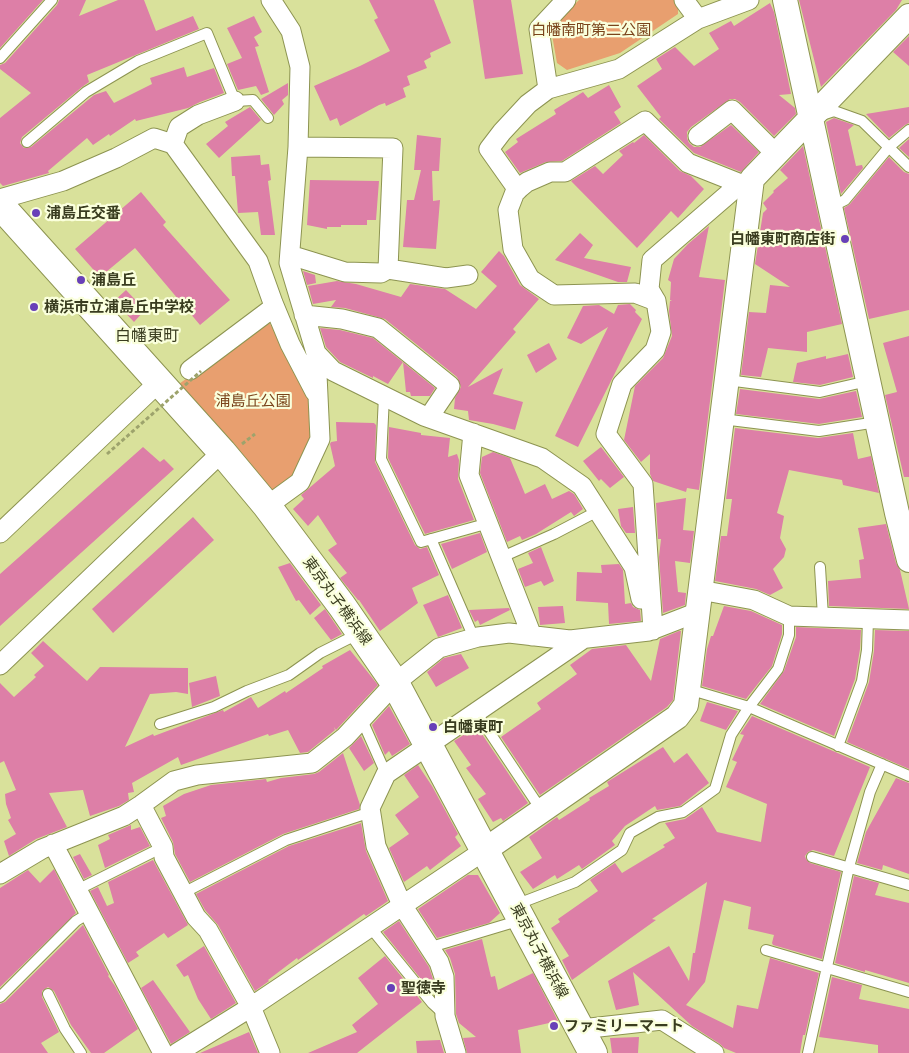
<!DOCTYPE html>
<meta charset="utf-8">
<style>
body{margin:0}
canvas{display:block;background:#d9e19b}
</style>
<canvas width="909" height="1053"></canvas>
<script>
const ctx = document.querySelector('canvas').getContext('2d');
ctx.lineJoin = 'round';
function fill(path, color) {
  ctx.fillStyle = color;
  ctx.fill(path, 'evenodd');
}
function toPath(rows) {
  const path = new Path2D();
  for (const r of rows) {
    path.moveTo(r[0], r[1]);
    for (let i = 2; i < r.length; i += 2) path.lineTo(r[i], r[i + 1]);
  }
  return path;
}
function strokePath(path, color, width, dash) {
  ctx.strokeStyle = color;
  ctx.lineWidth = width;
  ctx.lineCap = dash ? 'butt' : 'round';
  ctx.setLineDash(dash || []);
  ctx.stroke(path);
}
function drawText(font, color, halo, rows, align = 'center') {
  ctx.font = font + ' Quicksand,"Noto Sans JP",sans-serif';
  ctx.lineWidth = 4.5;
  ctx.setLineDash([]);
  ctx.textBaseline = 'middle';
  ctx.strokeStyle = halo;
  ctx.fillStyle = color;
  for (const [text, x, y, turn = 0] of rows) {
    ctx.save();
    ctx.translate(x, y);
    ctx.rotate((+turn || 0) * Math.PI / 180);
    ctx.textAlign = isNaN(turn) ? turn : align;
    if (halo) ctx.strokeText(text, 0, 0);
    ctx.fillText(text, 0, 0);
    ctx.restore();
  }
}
fill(toPath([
 [579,0,675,0,678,5,678,14,620,53,567,70,557,63,552,35,556,22],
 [268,320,312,400,313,431,295,479,269,499,172,389]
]), '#e89f6f');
fill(toPath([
 [0,0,43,0,0,48],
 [59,0,86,0,79,16,118,0,144,0,156,31,193,16,199,29,87,75,89,82,82,87,22,137,20,143,24,148,31,147,94,95,106,91,114,103,152,84,150,78,184,67,187,77,214,68,224,93,200,102,188,108,136,121,135,119,110,136,109,134,93,145,87,138,48,171,49,173,3,186,0,183,0,118,31,93,0,69,0,65,5,63,57,5],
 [369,0,434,0,451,43,430,53,431,57,424,61,427,68,407,76,410,85,403,88,406,97,386,106,385,103,379,105,340,126,337,118,330,121,314,86,360,66,390,51,374,20,378,18],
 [473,0,511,0,523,74,485,79],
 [799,0,902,0,896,10,821,87],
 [770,3,774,12,791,94,779,95,795,108,796,114,774,136,740,102,735,99,730,99,691,127,687,132,687,138,689,143,694,147,700,147,731,125,759,152,741,172,694,153,659,119,661,117,637,86,662,69,656,59,675,47,694,66,719,49,709,33,731,21,734,26],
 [254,16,262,32,254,37,259,46,255,47,269,92,261,95,256,86,238,90,227,64,242,58,227,28],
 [909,36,909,66,893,52],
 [288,83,288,95,282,100,284,104,274,115,261,99],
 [609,85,621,107,614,112,621,123,562,161,546,162,520,173,505,152,518,142,516,139,556,114,554,110,583,92,588,98],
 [250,107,261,120,219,158,206,144,228,126,225,122],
 [909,107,909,123,905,125,889,138,866,114],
 [834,118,854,125,848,130,856,166,862,165,863,168,841,194,826,122],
 [417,135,441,138,439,171,432,171,433,201,440,200,436,249,403,247,407,200,414,200,421,170,414,170],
 [644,135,680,171,691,176,704,189,678,218,671,211,637,248,571,181,595,166,603,174,623,155,619,151,633,142,634,143],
 [909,139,909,157,899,148],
 [803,146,842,324,807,332,807,352,768,348,761,377,741,375,749,312,766,313,770,285,790,287,755,264,763,213,767,209,763,203,774,192,773,191,788,178,780,170],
 [260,155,261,165,269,164,271,180,268,181,275,235,261,235,258,212,238,213,235,176,232,176,231,157],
 [889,157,904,172,909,174,909,310,869,319,844,208,850,204],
 [310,180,379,181,376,220,367,220,367,225,341,225,341,227,327,227,327,229,307,225],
 [141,192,166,222,163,225,230,300,200,325,135,248,100,277,75,249],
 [709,226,699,277,725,280,699,490,687,488,686,492,653,481,650,474,650,454,641,462,624,440,635,386,663,358,672,336,669,311,670,301,672,301,670,300,671,282,668,280,674,259,688,244],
 [580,233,593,245,584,258,631,267,627,282,618,282,555,260],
 [499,251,504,256,520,285,539,299,513,329,516,332,468,387,503,368,493,394,523,402,515,430,493,424,469,420,468,411,454,409,455,398,461,387,457,377,385,319,345,308,331,307,336,300,313,304,308,286,337,281,356,284,401,297,410,284,445,289,476,309,497,286,481,272],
 [303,271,315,275,316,283,307,285],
 [126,290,145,310,134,322,114,301],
 [630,304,636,310,635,312,642,319,578,447,555,436,608,327,581,344,567,338,583,306,599,305,614,314,618,305],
 [320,328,340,330,373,338,435,388,430,396,411,396,410,392,406,392,403,362,388,384,373,376,373,378,340,362,326,347],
 [909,336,909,477,904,477,885,395,897,392,883,343],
 [549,343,557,359,536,373,527,355],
 [848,354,853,377,820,385,793,382,797,363,826,356,826,359],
 [740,389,819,399,856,391,862,417,819,424,736,414],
 [336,422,374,423,376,425,375,462,415,545,420,549,427,547,439,575,412,588,418,603,380,631,359,600,358,600,340,578,347,573,328,550,337,544,318,515,308,526,293,509,304,499,301,495,335,466,330,444,331,442,337,441],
 [389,427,421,433,421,435,450,438,448,457,457,454,459,460,458,479,474,520,425,534,388,458],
 [735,428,818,438,853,433,858,459,871,456,879,493,843,485,842,480,789,470,777,513,784,516,780,538,786,549,784,557,773,569,783,588,770,595,756,589,715,581,721,536,727,536,732,499,726,499],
 [143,447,160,462,164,459,174,469,0,626,0,574],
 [601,447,624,477,610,488,601,479,599,481,583,461],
 [493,452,510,458,525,494,545,484,552,499,569,491,574,494,583,509,574,516,571,512,536,534,522,540,520,536,507,542,480,473,482,457],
 [686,498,683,530,694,531,690,563,675,561,678,592,686,593,685,605,663,613,659,557,661,539,658,539,656,503],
 [633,507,635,533,626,533,621,526,618,509],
 [193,517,214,540,113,633,92,609],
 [886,524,896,563,900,570,909,609,829,606,828,581,861,578,859,560,864,559,858,528],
 [480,533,487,552,452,569,441,544],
 [541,547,554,581,544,586,541,581,525,587,518,569,533,563,528,553],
 [290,563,321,605,310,615,299,600,296,601,278,567],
 [619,564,623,570,625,604,631,603,633,607,640,610,641,621,609,624,608,603,576,601,577,572,602,573,601,565],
 [448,595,462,628,438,637,423,605],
 [563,606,565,623,540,625,538,607],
 [724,606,751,611,782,625,782,634,772,666,746,699,702,686,707,649,711,636,713,636],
 [509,608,510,610,480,625,478,620,475,622,469,610],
 [325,609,342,634,331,640,314,618],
 [796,627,861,630,860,649,855,679,834,736,760,704,784,671,796,637],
 [875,630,909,631,909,769,847,742,869,682,874,651],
 [679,631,681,631,673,700,667,707,540,795,501,737,541,709,537,703,577,674,570,665,592,649,626,645,651,681,660,639],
 [43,641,87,681,100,667,188,668,188,694,176,692,150,694,125,747,153,734,154,736,223,710,224,712,251,697,258,708,285,691,286,693,323,668,322,666,350,650,378,685,337,729,336,730,334,727,335,730,308,752,300,753,288,730,269,736,268,734,181,765,178,757,132,783,134,792,128,793,129,800,119,806,90,816,83,790,49,793,67,827,36,839,9,856,4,841,16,834,8,820,11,818,6,804,5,794,16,790,4,761,0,763,0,683,14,697,36,677,34,675,44,666,31,653],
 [461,654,469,668,436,687,427,672,444,658],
 [216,676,220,696,192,707,189,683],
 [707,702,738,711,726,730,700,721],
 [389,706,410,744,392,756,389,751,385,755,372,725],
 [752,716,870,767,834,856,813,850,808,852,805,856,806,859,810,863,841,872,822,959,773,945,772,943,774,935,748,929,751,907,724,900,705,982,686,1005,733,1028,737,1005,758,1009,770,958,819,973,805,1035,803,1035,800,1053,736,1053,724,1048,720,1044,692,1026,633,972,639,1005,616,1010,608,981,669,946,689,981,693,953,695,953,707,882,652,919,656,920,572,980,562,960,569,956,551,928,560,922,558,919,598,891,590,880,615,863,622,873,665,847,663,845,675,838,665,823,685,819,702,807,717,832,761,842,767,804,726,787,737,762,732,760,744,735,740,734],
 [478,728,528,803,503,821,501,818,493,822,478,799,486,794,466,768,471,765,454,741,465,734,467,736],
 [361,736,374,763,364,771,349,748],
 [663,747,674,763,687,753,709,783,680,806,657,810,655,806,625,826,612,841,615,845,582,869,579,865,557,879,555,875,533,889,520,872,542,858,529,837,557,817,559,820,590,800,589,798,609,786,607,782],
 [343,753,360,805,359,809,283,834,190,882,175,854,173,842,161,818,166,816,163,806,184,794,211,785,266,779,267,782,281,778,314,774,319,772],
 [418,765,432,786,458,834,455,837,461,846,430,870,427,866,404,882,389,848,409,834,395,815,419,797,404,775],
 [896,778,909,783,909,874,883,865,882,870,857,863,866,832],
 [361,823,366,851,388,901,366,916,364,914,298,960,297,958,268,980,269,981,255,991,218,925,205,910,196,894,289,846],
 [131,825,131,830,140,827,150,846,105,868,98,845,110,839,108,835],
 [80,854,92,875,84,879,73,857],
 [153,860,188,925,168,938,164,933,136,952,139,956,128,963,90,891,98,887,107,906,114,903,108,882],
 [54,869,76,913,0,987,0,888,28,870,40,883],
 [468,875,478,875,500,913,489,923,437,938,418,909],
 [854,876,879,883,875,895,909,903,909,983,865,970,865,972,835,963],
 [399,921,429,967,433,979,433,994,383,932],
 [83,925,109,975,108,976,115,986,138,1029,104,1053,91,1053,71,1025,54,991,48,987,42,991,42,997,59,1032,41,1043,48,1053,0,1053,0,1004,5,1002],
 [482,939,491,977,495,976,498,990,533,973,558,1021,518,1030,521,1053,467,1053,463,1038,476,1037,459,1023,456,1014,455,974,450,958,445,950],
 [204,946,236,1003,211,1019,198,999,188,975,184,977,176,965],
 [385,956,422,1002,357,1053,308,1053,357,1032,352,1025,378,1004,358,978],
 [832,977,862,985,859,999,909,1009,909,1053,878,1053,878,1045,819,1037],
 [153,980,190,1032,171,1044,141,988],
 [249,1032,258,1053,200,1053],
 [639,1037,638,1053,612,1053,610,1038],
 [440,1040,444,1053,417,1053,416,1041]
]), '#dd7fa7');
const service = toPath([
 [0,58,52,0],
 [822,115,834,111,862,121,909,167],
 [27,142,86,92,138,61,207,33,235,101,253,100,268,118],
 [831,207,845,200,889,147,909,130],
 [727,380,820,392,868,381],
 [384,396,381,459,421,542,489,523],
 [722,419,819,431,877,422],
 [431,539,474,638],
 [502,557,554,534,598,511],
 [820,567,823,617],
 [688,689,749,707,909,776],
 [476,712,542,811],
 [362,720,386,774],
 [160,724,214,707,247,691,289,675,320,653,360,633],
 [838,746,862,681,867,650,868,619],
 [812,857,909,885],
 [77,890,163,847],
 [183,893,286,840,371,812],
 [515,905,575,882,622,850,630,833,658,817,683,812,715,789,731,735,749,707,778,669,789,635,789,616],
 [370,927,432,1003,445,1015],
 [431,947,521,920],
 [766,950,909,992],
 [48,994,65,1029,81,1053],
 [0,997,76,921,89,913],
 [808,1053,849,867,870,792,882,764]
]);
const minor = toPath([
 [566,0,539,29,548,89,619,69,698,19,749,0],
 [684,0,698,19],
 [698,136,732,110,776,154],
 [173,144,179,127,198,115,235,101],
 [298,147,393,148,388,269],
 [518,190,489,149,502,132,528,104,548,89],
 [0,199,63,181,116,158,154,138,173,144,258,261,273,303,290,344,315,392],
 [290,255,345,272,381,273,388,269,446,278,468,275],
 [656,301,649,289,652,260,740,184],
 [304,315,342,319,378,328,450,386,429,417],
 [316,353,333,371,424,416,542,458,582,486,634,567,641,599],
 [190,370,274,307],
 [473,433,469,475,532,636],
 [267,506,300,482,320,439,316,353,289,263,298,147,300,67,291,31,271,0],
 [0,533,159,382],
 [700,590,754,600,789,616,909,620],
 [653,630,643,484,606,434,622,384,655,350,661,332,656,301,635,293,554,295,530,279,513,249,508,210,515,192,527,182,550,172,565,172,645,121,688,163,751,188],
 [0,665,222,452],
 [141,805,163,847,164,857,196,917,208,930,251,1007,270,1053],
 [53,844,163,1053],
 [0,874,42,849,124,816,141,805,174,781,197,775,312,763,345,737,395,683,439,648,478,637,509,633,570,640,649,631,698,612],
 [581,1029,662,1020,714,1053],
 [177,1053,251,1007,485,850],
 [456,1053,445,1016,444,977,439,962,402,905,376,846,370,808,386,774,583,639]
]);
const tertiary = toPath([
 [785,0,897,513,909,560],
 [485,850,677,717,686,705,752,179,909,16]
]);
const primary = toPath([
 [0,205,222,452,267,506,342,606,395,683,593,1053]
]);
strokePath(service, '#8d9451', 12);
strokePath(minor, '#8d9451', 21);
strokePath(tertiary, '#8d9451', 26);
strokePath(primary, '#8d9451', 30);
strokePath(toPath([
 [242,444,255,434]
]), '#9da36c', 3, [4, 2.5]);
strokePath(service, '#fff', 10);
strokePath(minor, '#fff', 19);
strokePath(tertiary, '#fff', 24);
strokePath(primary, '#fff', 28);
strokePath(toPath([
 [107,454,201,371]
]), '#9da36c', 3, [4, 2.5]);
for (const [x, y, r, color] of [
 [36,213,5,"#6840b8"],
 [845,239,5,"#6840b8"],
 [81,280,5,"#6840b8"],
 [34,307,5,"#6840b8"],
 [433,727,5,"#6840b8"],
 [391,988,5,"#6840b8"],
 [554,1026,5,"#6840b8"]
]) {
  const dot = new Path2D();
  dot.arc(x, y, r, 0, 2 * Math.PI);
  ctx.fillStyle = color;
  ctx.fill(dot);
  strokePath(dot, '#faffdc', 2);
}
drawText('15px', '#7a441b', '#faffdc', [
 ["白幡南町第二公園",591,30],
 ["浦島丘公園",253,401]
]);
drawText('bold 15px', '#393c1f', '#faffdc', [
 ["浦島丘交番",46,213],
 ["白幡東町商店街",835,239,"right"],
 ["浦島丘",91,280],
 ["横浜市立浦島丘中学校",44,307],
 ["白幡東町",443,727],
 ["聖徳寺",401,988],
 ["ファミリーマート",564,1026]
], 'left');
drawText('15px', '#393c1f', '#faffdc', [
 ["東京丸子横浜線",337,601,54],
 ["東京丸子横浜線",539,951,62]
]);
drawText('16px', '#393c1f', '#faffdc', [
 ["白幡東町",147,336]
]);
</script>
